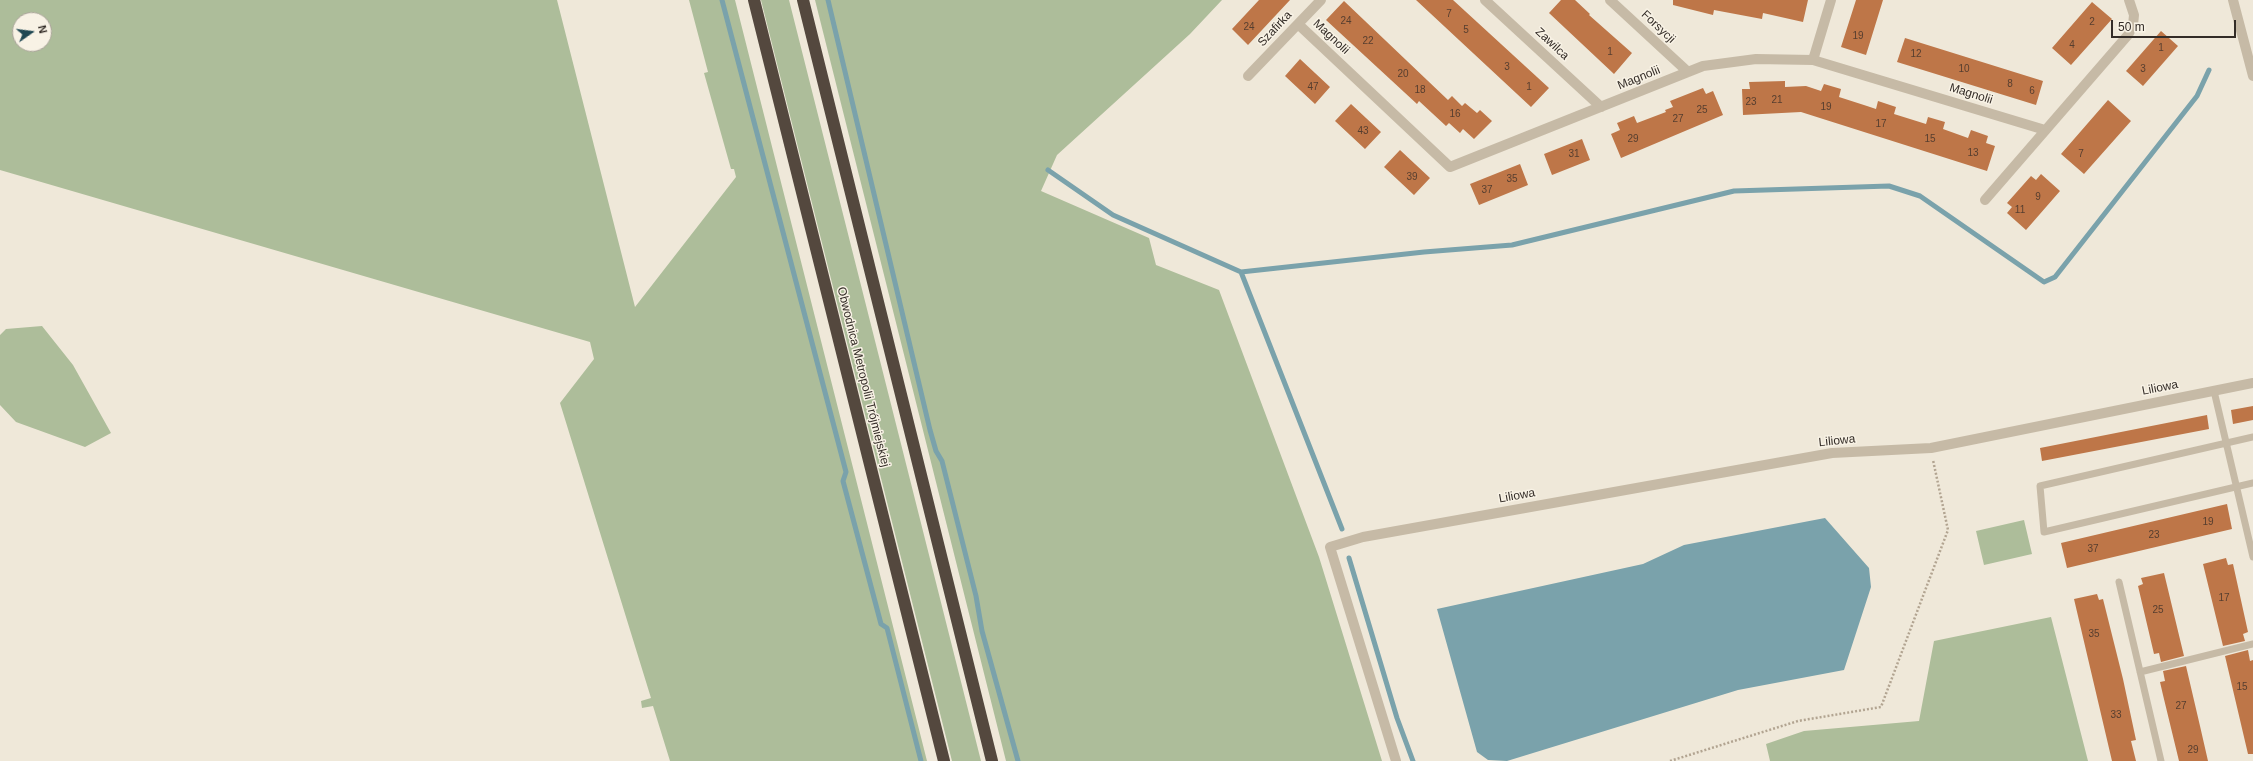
<!DOCTYPE html>
<meta charset="utf-8">
<style>
body{margin:0}
#map{position:relative;width:2253px;height:761px;overflow:hidden;background:#efe8d9;font-family:Helvetica,sans-serif}
canvas{display:block}
.north{position:absolute;left:12px;top:12px;width:40px;height:40px;box-sizing:border-box;background:#f8f2e5;border:1px solid #a9a399;border-radius:50%;rotate:76deg;font-size:11px;font-weight:700;line-height:16px;text-align:center;color:#332c27}
.north::after{content:'';display:block;margin:auto;width:14px;height:18px;background:#1f4752;clip-path:polygon(50% 0,100% 100%,50% 72%,0 100%)}
.scale{position:absolute;left:2111px;top:20px;width:125px;height:18px;box-sizing:border-box;border:2px solid #332c27;border-top:0;padding-left:5px;font-size:12px;line-height:14px;white-space:nowrap;color:#332c27;-webkit-text-stroke:3px #f8f2e5;paint-order:stroke}
</style>
<div id="map">
<canvas width="2253" height="761"></canvas>
<div class="north">N</div>
<div class="scale">50 m</div>
</div>
<script>
const ctx = document.querySelector('canvas').getContext('2d');
ctx.lineJoin = 'round';
function fill(path, color) {
  ctx.fillStyle = color;
  ctx.fill(path, 'evenodd');
}
function toPath(rows) {
  const path = new Path2D();
  for (const r of rows) {
    path.moveTo(r[0], r[1]);
    for (let i = 2; i < r.length; i += 2) path.lineTo(r[i], r[i + 1]);
  }
  return path;
}
function strokePath(path, color, width, dash) {
  ctx.strokeStyle = color;
  ctx.lineWidth = width;
  ctx.lineCap = dash ? 'butt' : 'round';
  ctx.setLineDash(dash || []);
  ctx.stroke(path);
}
function drawText(font, color, halo, rows, align = 'center') {
  ctx.font = font + ' Helvetica,sans-serif';
  ctx.lineWidth = 3;
  ctx.setLineDash([]);
  ctx.textBaseline = 'middle';
  ctx.strokeStyle = halo;
  ctx.fillStyle = color;
  for (const [text, x, y, turn = 0] of rows) {
    ctx.save();
    ctx.translate(x, y);
    ctx.rotate((+turn || 0) * Math.PI / 180);
    ctx.textAlign = isNaN(turn) ? turn : align;
    if (halo) ctx.strokeText(text, 0, 0);
    ctx.fillText(text, 0, 0);
    ctx.restore();
  }
}
fill(toPath([
 [0,0,557,0,635,307,736,177,734,169,731,169,704,73,708,72,689,0,735,0,927,761,670,761,653,706,642,708,641,701,651,698,560,403,594,359,590,342,0,170],
 [20,20,44,20,44,44,20,44],
 [761,0,789,0,981,761,952,761],
 [815,0,1222,0,1190,34,1057,155,1041,191,1149,238,1156,265,1219,290,1319,557,1382,761,1006,761],
 [42,326,73,365,111,433,85,447,16,422,0,405,0,335,6,329],
 [2024,520,2032,554,1984,565,1976,531],
 [2051,617,2088,761,1770,761,1766,744,1804,731,1919,721,1934,641]
]), '#adbd9a');
fill(toPath([
 [1825,518,1869,568,1871,587,1844,670,1738,690,1507,761,1488,760,1477,752,1437,609,1643,564,1684,545]
]), '#7aa2ab');
strokePath(toPath([
 [722,0,841,453,846,472,843,481,881,624,887,628,921,761],
 [828,0,930,430,936,451,942,461,976,596,982,631,1018,761],
 [1048,170,1113,215,1241,272,1342,529],
 [1241,272,1424,252,1512,245,1734,191,1889,186,1920,196,2044,282,2055,277,2197,96,2209,70],
 [1349,558,1397,718,1413,761]
]), '#7aa2ab', 5);
fill(toPath([
 [1259,0,1290,0,1248,45,1232,29],
 [1416,0,1453,0,1549,88,1531,107],
 [1561,0,1575,0,1590,14,1589,15,1632,53,1614,74,1549,13],
 [1673,0,1808,0,1803,22,1763,13,1762,19,1714,10,1713,15,1673,5],
 [1856,0,1883,0,1866,55,1841,47],
 [1344,1,1448,100,1452,96,1462,106,1465,103,1477,113,1480,110,1492,121,1474,139,1463,129,1460,133,1449,123,1446,126,1419,101,1417,104,1326,20],
 [2092,2,2112,19,2071,65,2052,48],
 [2161,31,2178,46,2143,86,2126,71],
 [1905,38,2043,81,2036,105,1897,62],
 [1300,59,1330,87,1315,104,1285,76],
 [1785,81,1785,87,1806,86,1821,91,1824,84,1841,89,1839,97,1867,106,1876,109,1878,101,1896,107,1894,114,1926,124,1928,117,1945,122,1943,129,1968,138,1971,130,1988,136,1986,143,1995,146,1987,171,1801,112,1743,115,1742,89,1750,89,1749,82],
 [1703,88,1706,94,1713,91,1723,115,1621,158,1611,134,1620,130,1617,123,1634,116,1637,123,1666,112,1665,110,1673,107,1670,101],
 [2108,100,2131,121,2084,174,2061,154],
 [1351,104,1381,132,1365,149,1335,121],
 [1582,139,1590,160,1552,175,1544,154],
 [1400,150,1430,178,1414,195,1384,167],
 [1520,164,1528,185,1479,205,1470,184],
 [2041,174,2060,191,2026,230,2007,213,2012,207,2007,203,2031,176,2036,180],
 [2253,406,2253,420,2233,424,2231,410],
 [2207,415,2209,429,2042,461,2040,448],
 [2227,504,2232,529,2067,568,2061,543],
 [2226,558,2228,565,2233,564,2248,632,2243,634,2245,641,2223,646,2203,564],
 [2164,573,2184,656,2161,662,2159,653,2154,654,2138,586,2143,584,2141,578],
 [2097,594,2099,600,2103,599,2123,679,2136,740,2131,741,2136,761,2112,761,2074,599],
 [2248,650,2250,661,2253,660,2253,754,2248,754,2225,656],
 [2186,666,2200,726,2208,761,2179,761,2163,695,2160,682,2165,681,2163,671]
]), '#be7648');
strokePath(toPath([
 [1670,761,1798,721,1881,707,1948,530,1933,460]
]), '#b2a491', 2.5, [2, 2]);
strokePath(toPath([
 [2214,391,2253,557],
 [2253,437,2040,486,2044,532,2253,483],
 [2119,582,2161,761],
 [2140,672,2253,644]
]), '#c6baa6', 7);
strokePath(toPath([
 [1485,0,1601,107],
 [1610,0,1688,72],
 [2233,0,2253,76],
 [1298,24,1450,167,1703,66,1756,59,1813,60,2045,130],
 [1813,60,1831,0],
 [1248,76,1321,0],
 [1985,200,2128,35,2133,25,2134,15,2129,0],
 [1396,761,1330,547,1363,537,1832,453,1931,448,2253,383]
]), '#c6baa6', 10);
strokePath(toPath([
 [754,0,944,761],
 [803,0,992,761]
]), '#54483e', 12);
drawText('10px', '#563e2f', null, [
 ["7",1449,14],
 ["24",1346,21],
 ["2",2092,22],
 ["24",1249,27],
 ["5",1466,30],
 ["19",1858,36],
 ["22",1368,41],
 ["4",2072,45],
 ["1",2161,48],
 ["1",1610,52],
 ["12",1916,54],
 ["3",1507,67],
 ["10",1964,69],
 ["3",2143,69],
 ["20",1403,74],
 ["8",2010,84],
 ["47",1313,87],
 ["1",1529,87],
 ["18",1420,90],
 ["6",2032,91],
 ["21",1777,100],
 ["23",1751,102],
 ["19",1826,107],
 ["25",1702,110],
 ["16",1455,114],
 ["27",1678,119],
 ["17",1881,124],
 ["43",1363,131],
 ["29",1633,139],
 ["15",1930,139],
 ["13",1973,153],
 ["31",1574,154],
 ["7",2081,154],
 ["39",1412,177],
 ["35",1512,179],
 ["37",1487,190],
 ["9",2038,197],
 ["11",2020,210],
 ["19",2208,522],
 ["23",2154,535],
 ["37",2093,549],
 ["17",2224,598],
 ["25",2158,610],
 ["35",2094,634],
 ["15",2242,687],
 ["27",2181,706],
 ["33",2116,715],
 ["29",2193,750]
]);
drawText('12px', '#332c27', '#f8f2e5', [
 ["Forsycji",1658,27,43],
 ["Szafirka",1275,29,-47],
 ["Magnolii",1331,37,43],
 ["Zawilca",1552,44,43],
 ["Magnolii",1639,78,-22],
 ["Magnolii",1971,94,17],
 ["Obwodnica Metropolii Trójmiejskiej",863,377,76],
 ["Liliowa",2160,388,-11],
 ["Liliowa",1837,441,-6],
 ["Liliowa",1517,496,-10]
]);
</script>
